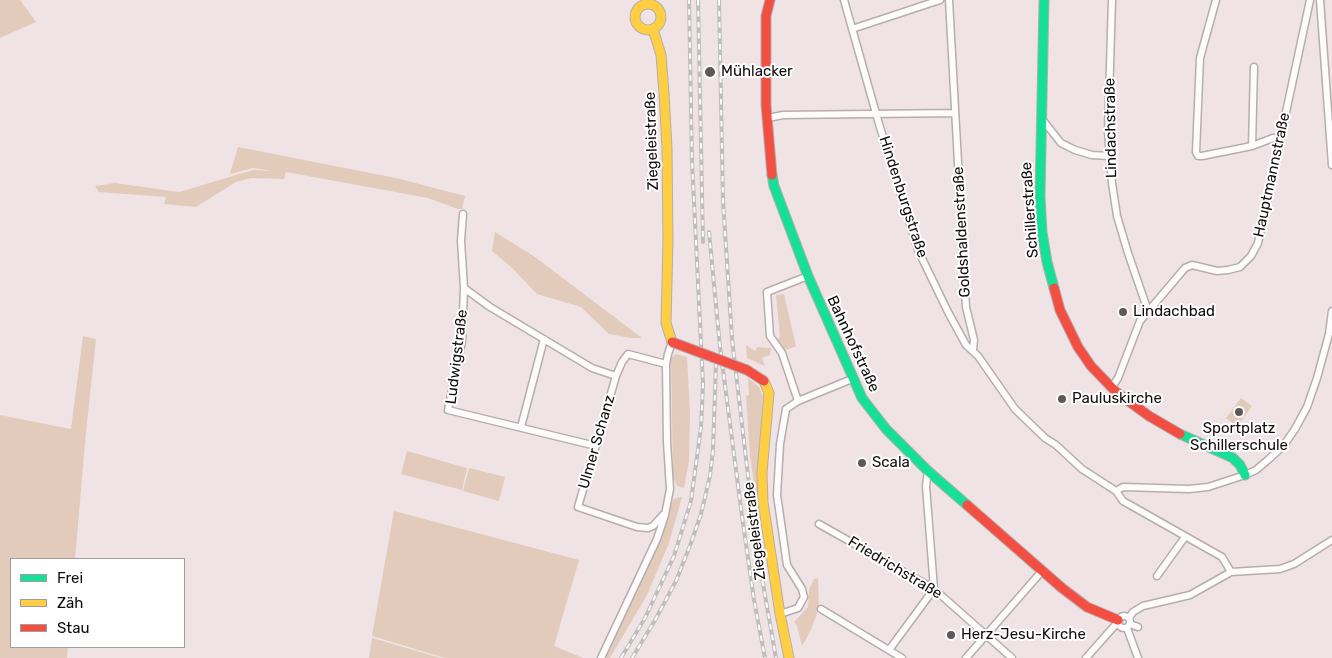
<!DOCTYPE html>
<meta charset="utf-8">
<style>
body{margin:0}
#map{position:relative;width:1332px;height:658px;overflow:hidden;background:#f0e3e6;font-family:Rubik,sans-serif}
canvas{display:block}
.legend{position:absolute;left:10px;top:558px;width:175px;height:90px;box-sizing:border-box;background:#fff;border:1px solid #a09d9e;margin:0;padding:6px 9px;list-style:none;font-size:15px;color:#120b0d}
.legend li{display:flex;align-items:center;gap:10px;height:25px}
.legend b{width:25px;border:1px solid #a09d9e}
</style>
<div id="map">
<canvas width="1332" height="658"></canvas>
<ul class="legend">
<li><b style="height:6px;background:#16e098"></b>Frei</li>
<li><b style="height:6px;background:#ffcf43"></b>Zäh</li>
<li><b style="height:6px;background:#f24e42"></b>Stau</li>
</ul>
</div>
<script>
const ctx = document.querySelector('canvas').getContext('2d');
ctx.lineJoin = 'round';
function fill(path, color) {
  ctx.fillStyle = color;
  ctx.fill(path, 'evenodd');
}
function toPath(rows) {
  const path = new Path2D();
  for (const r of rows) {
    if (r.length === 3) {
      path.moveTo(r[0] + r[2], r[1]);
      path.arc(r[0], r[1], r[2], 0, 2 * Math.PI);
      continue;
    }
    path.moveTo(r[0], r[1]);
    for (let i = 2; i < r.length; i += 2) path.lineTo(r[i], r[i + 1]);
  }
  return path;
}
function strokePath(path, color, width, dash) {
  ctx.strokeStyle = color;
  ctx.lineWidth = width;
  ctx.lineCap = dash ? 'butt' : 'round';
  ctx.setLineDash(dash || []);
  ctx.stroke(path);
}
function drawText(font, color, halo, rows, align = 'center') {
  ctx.font = font + ' Rubik,sans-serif';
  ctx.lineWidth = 4;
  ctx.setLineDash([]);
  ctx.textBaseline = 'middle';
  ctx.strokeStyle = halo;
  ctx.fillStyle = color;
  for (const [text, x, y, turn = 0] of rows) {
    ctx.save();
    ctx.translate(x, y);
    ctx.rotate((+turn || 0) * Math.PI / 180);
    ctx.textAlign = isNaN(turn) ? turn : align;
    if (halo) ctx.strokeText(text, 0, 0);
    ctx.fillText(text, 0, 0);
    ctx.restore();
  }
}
fill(toPath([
 [0,0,20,0,36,22,0,38],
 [238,147,396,178,465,196,462,209,458,209,428,198,286,172,284,179,251,178,236,182,196,207,164,204,166,197,99,192,95,186,115,183,179,192,253,170,273,171,253,168,230,174],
 [495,232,535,257,642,338,631,338,609,334,581,307,537,294,511,267,492,251],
 [784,294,796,346,784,351,781,344,777,341,780,337,776,295],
 [83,336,96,339,86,432,75,559,11,559,11,647,68,647,67,658,0,658,0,415,71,429],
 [746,345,755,351,757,347,771,348,770,355,762,358,765,366,747,358],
 [676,354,687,357,690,413,689,461,684,488,677,486,673,476,671,358],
 [748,378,759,387,763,396,757,487,761,534,750,456,746,396,749,395],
 [1241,398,1252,406,1237,427,1226,418],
 [407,451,467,468,462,490,401,474],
 [469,468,505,477,499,501,463,491],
 [682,497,669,543,647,595,610,658,603,658,663,531,673,500,676,498],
 [394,511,579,560,554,646,583,658,445,658,372,636],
 [818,578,819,608,811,630,802,646,797,626,794,622,808,607,809,589,814,579],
 [372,638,441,658,369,658]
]), '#e2cbbb');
const street = toPath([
 [844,0,879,124,918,250,948,312,966,345,978,356,1015,409,1045,438,1056,445,1082,469,1116,491,1123,501,1222,557,1231,572],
 [949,0,966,307,974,340,973,350],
 [1112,0,1108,132,1112,183,1117,216,1128,253,1148,311],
 [1216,0,1200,58,1196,152,1198,156,1202,156,1252,146,1273,138,1280,139],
 [1320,0,1332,165],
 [852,29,940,0],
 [768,118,783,115,955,113],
 [1042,119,1061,143,1075,150,1092,155,1109,156],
 [1252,146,1254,67],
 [463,214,461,241,464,288,462,341,448,410,596,446],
 [464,288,490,307,592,368,616,376],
 [1112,387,1118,378,1140,321,1185,268,1192,265,1217,271,1228,270,1240,267,1251,256,1258,243,1310,0],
 [798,401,782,353,770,336,767,292,808,276],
 [521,427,544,339],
 [1116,491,1123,487,1189,489,1208,487,1245,475,1256,470,1269,459,1284,445,1295,429,1307,407,1317,378,1329,334,1332,311],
 [663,515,653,526,648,528,637,527,578,507,616,376,622,362,628,354,666,364],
 [819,524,934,589,1012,658],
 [1157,576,1185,537],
 [821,609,902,658],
 [780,614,798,608,804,597,802,589,787,565,777,495,780,444,786,409,798,401,852,379],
 [1124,622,6],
 [1129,618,1133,612,1143,606,1190,595,1231,572,1280,569,1294,564,1332,540],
 [1130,624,1138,627],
 [1127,628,1138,658],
 [889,650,934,589,926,486,928,471],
 [601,658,657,539,665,515,670,489,667,442,666,364,668,354,672,342],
 [966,658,1042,571],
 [1086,658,1117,623]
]);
const fast = toPath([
 [1044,0,1040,196,1042,232,1047,262,1054,288],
 [772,175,774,186,808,276,862,398,886,429,928,471,967,505],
 [1180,434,1233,458,1240,465,1245,475]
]);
const slow = toPath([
 [648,17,13],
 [653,29,661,55,664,93,667,148,668,240,666,323,672,342],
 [764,381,769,393,762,473,763,502,780,614,789,658]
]);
const jam = toPath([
 [770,0,766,16,766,105,772,175],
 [1054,288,1060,310,1078,347,1091,366,1116,392,1149,416,1180,434],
 [967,505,1062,588,1087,607,1118,620]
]);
strokePath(street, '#b6adae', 9);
strokePath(fast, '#b6adae', 11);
strokePath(slow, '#b6adae', 11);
strokePath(jam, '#b6adae', 11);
strokePath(street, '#fdfbfb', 6);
strokePath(fast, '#16e098', 9);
strokePath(slow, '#ffcf43', 9);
strokePath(jam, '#f24e42', 9);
const rail = toPath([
 [698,0,703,242],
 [719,0,723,201,732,339,756,544,776,658],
 [709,232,720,347,742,516,754,600,765,658],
 [621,658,645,618,674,556,691,501,701,427,703,384,692,161,689,0],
 [632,658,654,622,676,581,691,543,701,514,710,476,713,450,716,363]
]);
strokePath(rail, '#c0bdbd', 4);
strokePath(rail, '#fff', 2, [5.5]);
const jamBridge = toPath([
 [672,342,747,370,764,381]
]);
strokePath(jamBridge, '#b6adae', 11, []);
strokePath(jamBridge, '#f24e42', 9);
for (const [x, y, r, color] of [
 [710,72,6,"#605759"],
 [1123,312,5,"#605759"],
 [1062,399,5,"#605759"],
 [1239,412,5,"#605759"],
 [862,463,5,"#605759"],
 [951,635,5,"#605759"]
]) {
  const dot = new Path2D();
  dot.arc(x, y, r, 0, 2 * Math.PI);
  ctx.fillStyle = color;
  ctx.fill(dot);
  strokePath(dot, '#fff', 2);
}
drawText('15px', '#120b0d', '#fff', [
 ["Mühlacker",721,72],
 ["Lindachbad",1133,312],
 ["Pauluskirche",1072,399],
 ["Sportplatz",1239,429,"center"],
 ["Schillerschule",1239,446,"center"],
 ["Scala",872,463],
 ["Herz-Jesu-Kirche",961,635]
], 'left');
drawText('15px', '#120b0d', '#fff', [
 ["Lindachstraße",1111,128,-91],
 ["Ziegeleistraße",652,141,-92],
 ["Hauptmannstraße",1272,175,-78],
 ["Hindenburgstraße",903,197,72],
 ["Schillerstraße",1030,210,-94],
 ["Goldshaldenstraße",962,232,-93],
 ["Bahnhofstraße",853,344,65],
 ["Ludwigstraße",457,357,-83],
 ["Ulmer Schanz",597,442,-74],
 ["Ziegeleistraße",755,531,-97],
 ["Friedrichstraße",895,568,31]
]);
</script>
